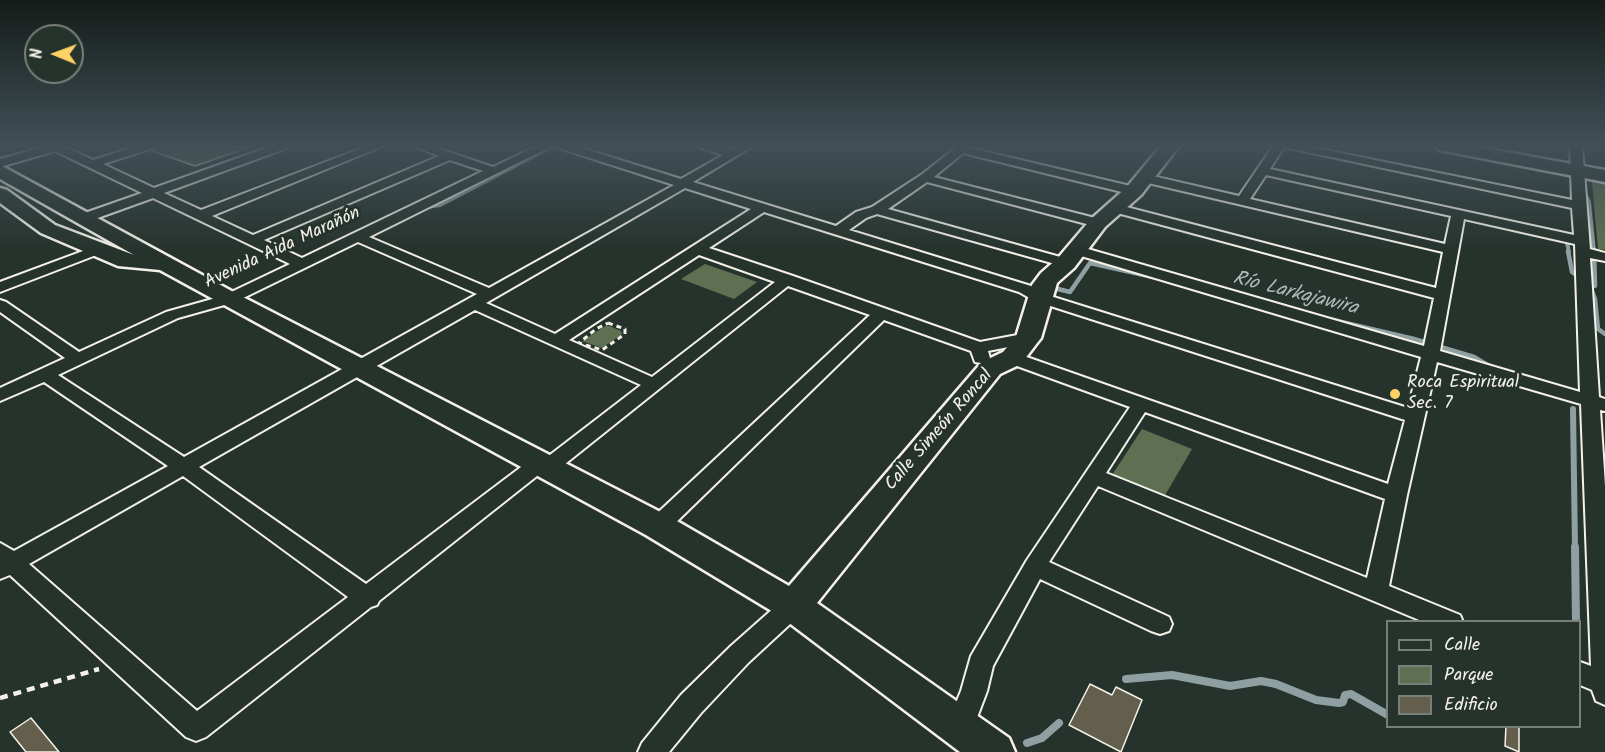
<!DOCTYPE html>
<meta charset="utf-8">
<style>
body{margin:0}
#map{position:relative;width:1605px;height:752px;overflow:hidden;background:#26332d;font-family:Kalam,sans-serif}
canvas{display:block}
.legend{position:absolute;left:1386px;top:620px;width:195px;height:108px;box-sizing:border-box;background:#26332d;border:2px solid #787f78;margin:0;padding:8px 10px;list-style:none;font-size:18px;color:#f4f1e8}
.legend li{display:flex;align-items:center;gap:12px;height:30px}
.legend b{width:30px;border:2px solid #787f78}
.north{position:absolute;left:24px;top:24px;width:60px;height:60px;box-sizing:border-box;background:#26332d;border:2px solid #787f78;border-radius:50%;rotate:271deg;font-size:16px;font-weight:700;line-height:24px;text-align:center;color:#f4f1e8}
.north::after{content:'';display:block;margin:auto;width:21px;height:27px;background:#ffd166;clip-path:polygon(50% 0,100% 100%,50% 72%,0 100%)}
</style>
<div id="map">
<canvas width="1605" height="752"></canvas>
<ul class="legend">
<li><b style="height:8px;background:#26332d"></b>Calle</li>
<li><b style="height:16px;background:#5f7052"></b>Parque</li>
<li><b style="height:16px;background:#635f4c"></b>Edificio</li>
</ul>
<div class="north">N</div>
</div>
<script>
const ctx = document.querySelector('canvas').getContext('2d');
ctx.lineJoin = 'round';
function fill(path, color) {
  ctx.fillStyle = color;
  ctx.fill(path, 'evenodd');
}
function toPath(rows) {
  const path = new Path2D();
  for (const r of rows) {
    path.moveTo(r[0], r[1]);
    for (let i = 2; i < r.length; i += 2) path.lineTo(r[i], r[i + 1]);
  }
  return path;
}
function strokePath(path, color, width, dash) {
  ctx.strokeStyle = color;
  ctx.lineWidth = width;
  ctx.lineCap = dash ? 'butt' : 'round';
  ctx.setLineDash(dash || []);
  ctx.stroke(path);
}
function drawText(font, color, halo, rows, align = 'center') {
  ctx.font = font + ' Kalam,sans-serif';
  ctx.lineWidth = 6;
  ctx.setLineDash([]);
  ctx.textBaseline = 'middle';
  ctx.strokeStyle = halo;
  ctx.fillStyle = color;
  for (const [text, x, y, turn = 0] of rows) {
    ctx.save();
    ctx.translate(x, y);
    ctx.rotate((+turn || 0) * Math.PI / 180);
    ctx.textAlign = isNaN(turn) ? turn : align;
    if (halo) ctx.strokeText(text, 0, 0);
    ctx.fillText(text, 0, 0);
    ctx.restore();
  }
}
fill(toPath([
 [1605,181,1605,250,1598,249,1592,182],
 [705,264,757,282,734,299,681,279],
 [607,325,621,331,622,334,602,348,582,341],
 [1142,429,1192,449,1164,497,1112,475]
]), '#5f7052');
strokePath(toPath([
 [1583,190,1589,202,1594,252],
 [427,207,440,205,552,147,565,149],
 [1567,243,1569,252]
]), '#8fa0a2', 4);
strokePath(toPath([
 [1568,251,1572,272,1576,275],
 [1594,251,1595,286,1590,286,1595,299,1598,329,1605,334],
 [1050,287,1070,292,1090,263,1153,277],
 [1333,320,1414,339,1474,357,1491,367]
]), '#8fa0a2', 4.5);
strokePath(toPath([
 [1573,409,1575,548]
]), '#8fa0a2', 6);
strokePath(toPath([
 [1575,547,1576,622],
 [1126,679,1172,675,1230,686,1261,681,1276,684,1316,700,1339,703,1343,702,1345,695,1351,694,1388,715],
 [1027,743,1042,738,1059,723]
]), '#8fa0a2', 8);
const building = toPath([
 [157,146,246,146,247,148,195,166,152,151,157,146],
 [1090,684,1112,695,1116,687,1142,700,1121,752,1069,725,1090,684],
 [31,718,59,752,26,752,10,732,31,718],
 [1506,726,1519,726,1519,752,1505,746,1506,726]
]);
fill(building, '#635f4c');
strokePath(building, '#f4f1e8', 1.5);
const street = toPath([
 [47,146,63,146,93,160,137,146,155,146,153,148,103,164,154,188,272,146,289,146,287,148,164,193,201,210,367,146,383,146,212,216,253,235,439,156,414,146,431,146,493,167,537,146,552,146,369,237,489,288,674,185,559,148,557,146,575,146,681,179,723,155,701,148,699,146,718,146,732,150,739,146,753,146,693,182,836,226,856,212,872,207,921,175,958,146,971,146,970,148,1139,188,1140,191,1134,195,963,153,934,177,1103,220,1105,223,1098,227,927,182,888,209,1071,260,1073,263,1071,266,1066,267,877,214,866,218,849,230,1031,286,1047,295,1408,408,1421,357,1071,253,1069,250,1071,247,1081,247,1424,346,1434,298,1110,211,1108,208,1115,204,1436,288,1443,252,1144,182,1138,178,1144,174,1239,196,1273,146,1306,146,1572,200,1570,146,1582,146,1590,249,1605,253,1605,261,1590,258,1599,397,1605,399,1605,411,1600,410,1605,486,1605,705,1596,701,1592,690,1580,685,1580,662,1591,666,1581,404,1437,362,1407,495,1389,586,1460,615,1463,622,1424,622,1098,486,1049,562,1169,617,1172,624,1169,631,1160,634,1151,631,1040,579,993,666,987,691,970,736,960,740,950,736,946,727,961,691,971,656,1027,560,1130,407,1006,362,1003,358,1006,354,1018,354,1388,484,1405,420,1035,301,1019,292,764,212,709,248,793,276,980,342,1028,333,1034,334,1036,338,1034,342,988,351,990,358,987,362,981,363,975,362,971,351,884,320,666,532,658,534,650,532,647,526,650,520,870,315,788,286,555,472,548,474,542,472,379,601,377,605,371,607,206,737,196,741,186,737,10,575,0,579,0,543,14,551,168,466,44,382,0,401,0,388,65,358,0,312,0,300,6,302,79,352,166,312,223,296,290,264,153,198,92,220,82,220,80,217,82,214,142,193,55,151,0,167,0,159,47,146],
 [1284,147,1572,208,1574,235,1270,169,1284,147],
 [450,160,483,171,302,258,264,240,450,160],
 [1266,175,1451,216,1445,244,1250,199,1266,175],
 [685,188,751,209,555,334,486,303,685,188],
 [1464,219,1575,244,1580,392,1440,351,1464,219],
 [358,242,477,294,184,457,58,375,178,318,235,302,358,242],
 [699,255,775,282,652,377,569,340,699,255],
 [475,310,641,385,546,458,540,456,533,458,366,584,199,467,475,310],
 [1145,412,1385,499,1367,578,1106,473,1145,412],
 [183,476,348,597,197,711,29,564,183,476],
 [99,245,106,249,104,252,0,292,0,282,99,245],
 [793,596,802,599,805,606,802,613,749,662,701,713,669,752,638,752,642,743,681,695,731,646,784,599,793,596]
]);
const secondary = toPath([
 [1161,146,1179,146,1141,195,1105,227,1074,268,1057,283,1041,338,1037,343,1021,364,1000,374,817,603,1009,738,1015,752,960,752,780,616,646,535,160,270,118,266,41,233,0,203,0,188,7,190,55,225,134,255,0,179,0,165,237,294,670,517,789,586,982,362,1003,352,1016,337,1032,285,1041,273,1058,258,1091,219,1127,187,1161,146],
 [1436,146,1473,146,1605,170,1605,182,1445,151,1439,150,1436,146]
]);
strokePath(street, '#f4f1e8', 4);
strokePath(secondary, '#f4f1e8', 5);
strokePath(toPath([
 [608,323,625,329,625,334,602,350,579,343,596,329,608,323]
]), '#f4f1e8', 3, [5, 4]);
strokePath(toPath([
 [0,698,99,669]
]), '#f4f1e8', 4.5, [8, 6]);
fill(street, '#26332d');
fill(secondary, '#26332d');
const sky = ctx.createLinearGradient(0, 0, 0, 251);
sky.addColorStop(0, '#151c19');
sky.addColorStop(0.58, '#415057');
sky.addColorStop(1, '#41505700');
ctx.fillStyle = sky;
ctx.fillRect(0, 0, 1605, 251);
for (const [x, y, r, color] of [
 [1395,394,6,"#ffd166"]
]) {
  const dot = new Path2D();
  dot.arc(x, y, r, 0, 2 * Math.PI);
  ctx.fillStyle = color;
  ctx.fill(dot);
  strokePath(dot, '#26332d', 2);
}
drawText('18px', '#f4f1e8', '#26332d', [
 ["Avenida Aida Marañón",283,249,-25],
 ["Calle Simeón Roncal",940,431,-49]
]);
drawText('18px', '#f4f1e8', '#26332d', [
 ["Roca Espiritual",1407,384],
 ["Sec. 7",1407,405]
], 'left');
drawText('italic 20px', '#b1bbb9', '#26332d', [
 ["Río Larkajawira",1295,295,14]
]);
</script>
